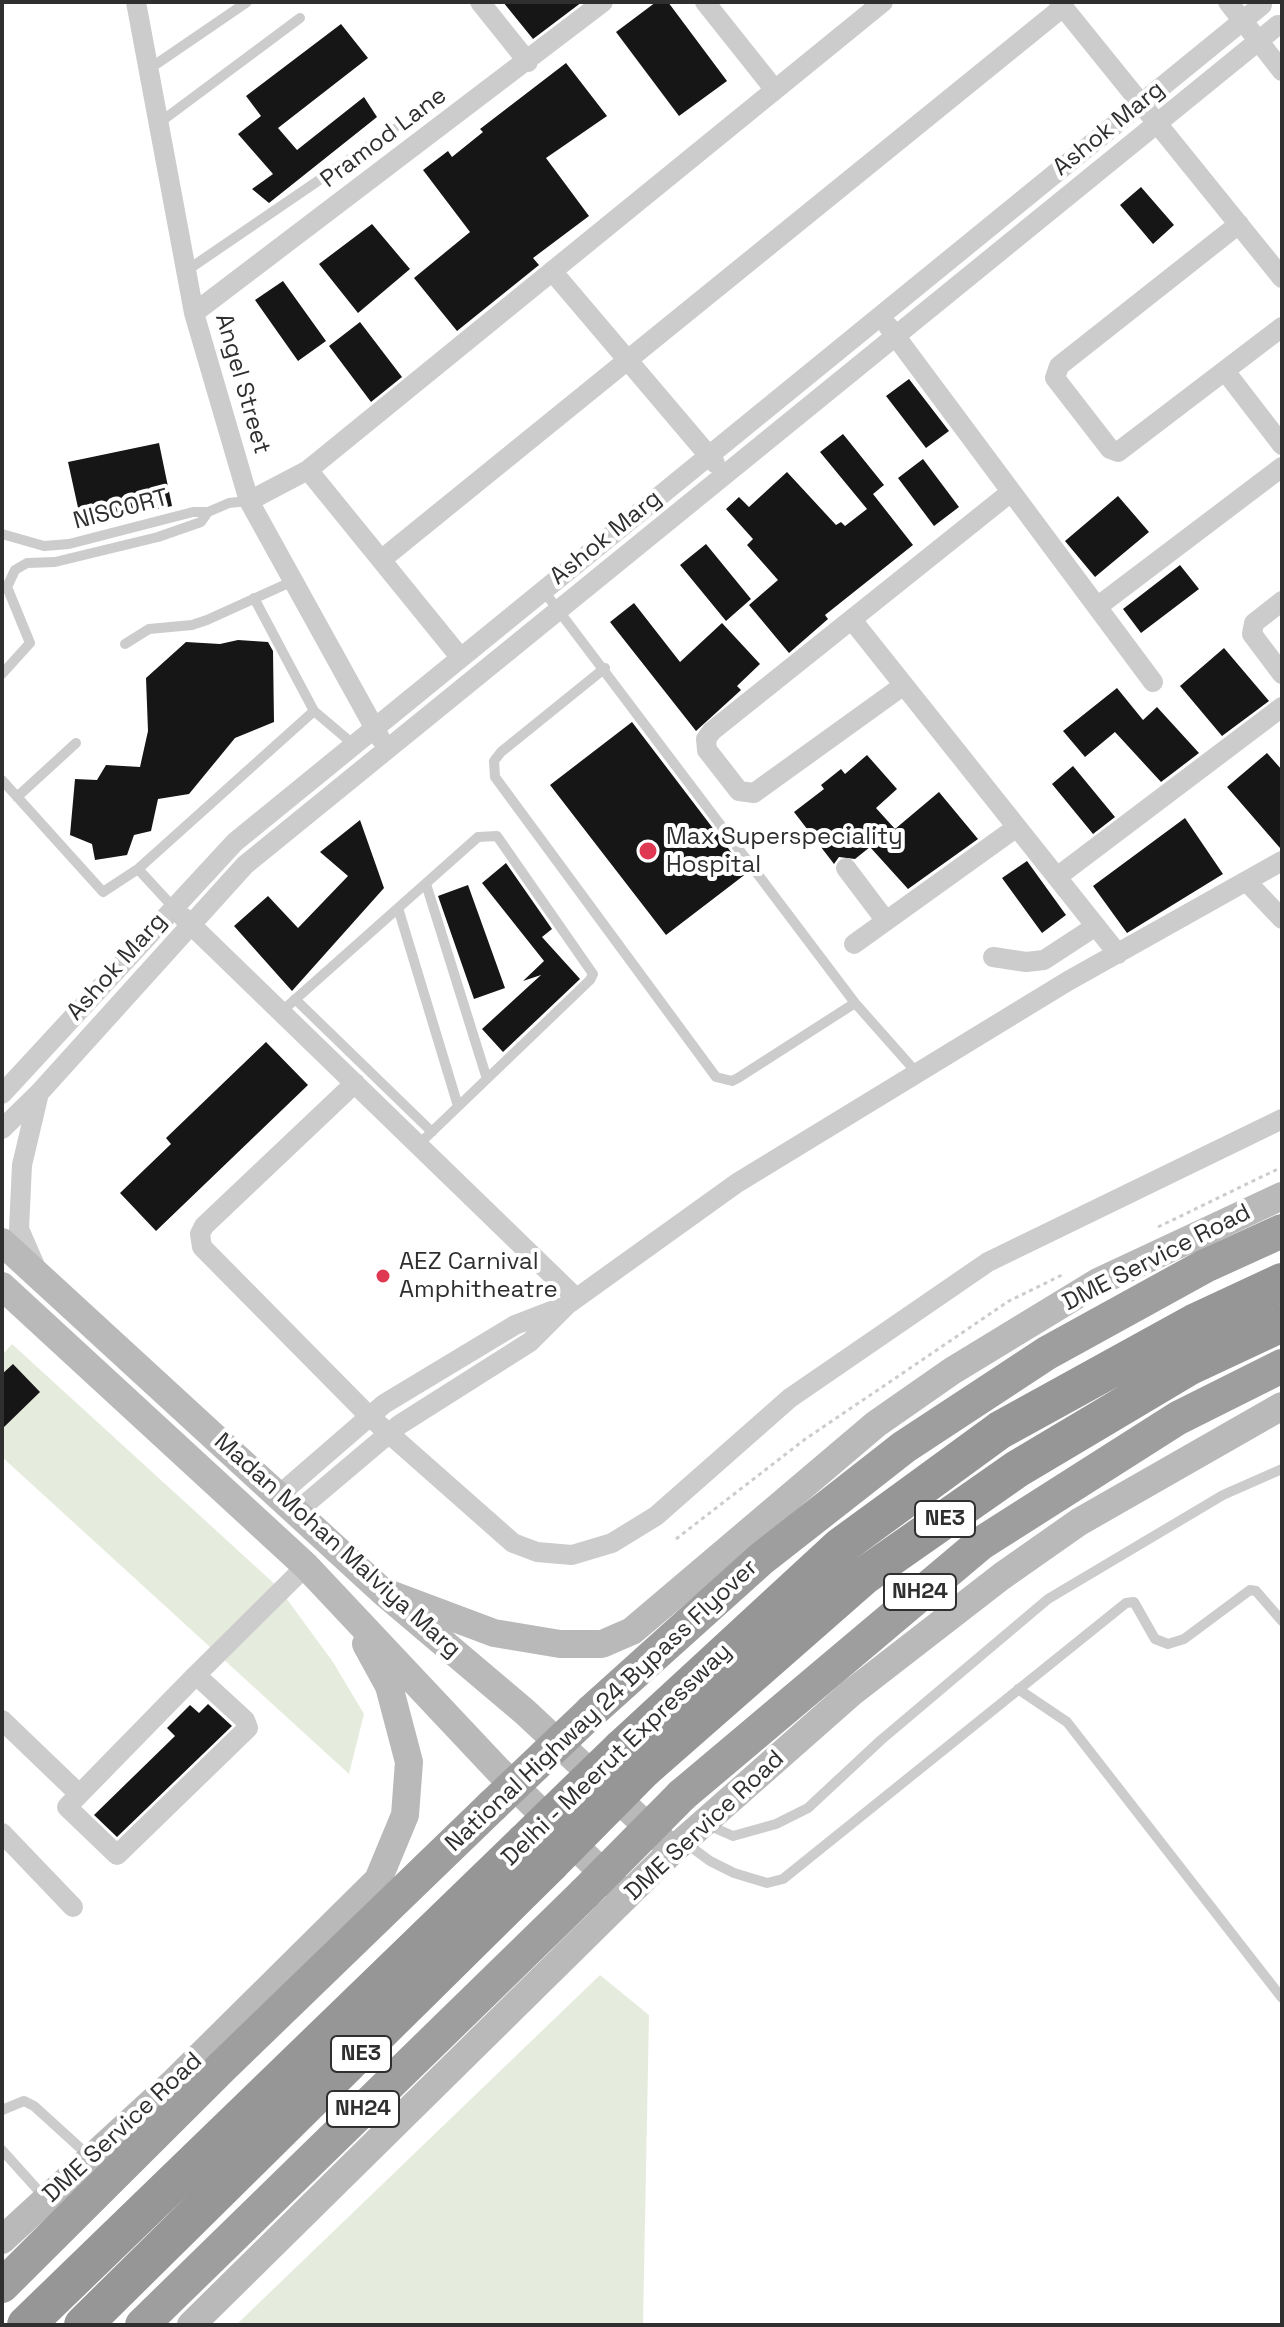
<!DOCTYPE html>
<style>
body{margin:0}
#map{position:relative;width:1284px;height:2327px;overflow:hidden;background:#fff;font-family:"Space Grotesk",sans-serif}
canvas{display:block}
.frame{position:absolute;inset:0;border:4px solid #2f2f2f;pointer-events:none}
</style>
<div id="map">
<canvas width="1284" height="2327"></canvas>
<div class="frame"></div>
</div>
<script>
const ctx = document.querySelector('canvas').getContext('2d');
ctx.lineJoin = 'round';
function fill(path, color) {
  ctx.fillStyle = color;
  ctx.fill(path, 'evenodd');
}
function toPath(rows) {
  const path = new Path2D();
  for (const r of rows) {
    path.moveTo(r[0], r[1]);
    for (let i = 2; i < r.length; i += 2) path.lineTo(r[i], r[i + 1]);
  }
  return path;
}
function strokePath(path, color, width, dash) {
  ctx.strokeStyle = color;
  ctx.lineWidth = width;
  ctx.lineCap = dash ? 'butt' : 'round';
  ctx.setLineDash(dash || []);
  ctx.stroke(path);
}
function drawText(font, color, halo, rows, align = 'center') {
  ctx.font = font + ' "Space Grotesk",sans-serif';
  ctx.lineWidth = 8;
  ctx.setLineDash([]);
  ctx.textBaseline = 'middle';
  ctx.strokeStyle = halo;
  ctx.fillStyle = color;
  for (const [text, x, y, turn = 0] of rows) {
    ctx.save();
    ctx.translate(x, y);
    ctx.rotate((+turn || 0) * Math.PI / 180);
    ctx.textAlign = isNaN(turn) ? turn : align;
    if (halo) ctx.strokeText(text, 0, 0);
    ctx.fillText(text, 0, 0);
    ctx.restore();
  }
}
fill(toPath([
 [12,1344,278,1587,333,1662,364,1714,349,1774,2,1457,2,1355],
 [600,1975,649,2015,643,2325,236,2325]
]), '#e6ecdd');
fill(toPath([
 [503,2,582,2,533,39],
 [656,2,668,2,727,81,679,116,616,32],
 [341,24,368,58,278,128,297,150,364,97,377,117,269,203,252,189,273,174,238,134,261,116,246,96],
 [566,63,607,116,546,158,589,216,533,258,539,265,457,331,414,278,470,232,423,170,448,151,452,157,483,132,480,129],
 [1141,187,1174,225,1153,244,1120,205],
 [372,224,410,269,358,313,319,264],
 [283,281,326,341,298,361,255,300],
 [360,322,402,377,371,402,329,346],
 [909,379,949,431,926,448,886,396],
 [843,434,884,485,873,494,913,545,825,615,828,619,789,653,749,605,778,580,747,545,753,539,726,509,739,497,749,507,787,472,836,525,841,522,845,526,867,509,820,452],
 [159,443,172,506,82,526,68,462],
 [923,459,959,507,934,526,898,478],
 [1118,496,1149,532,1095,577,1065,541],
 [706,544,751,599,726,621,680,565],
 [1180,565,1199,589,1141,633,1123,609],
 [634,603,680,662,722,623,760,664,737,686,741,690,696,731,610,622],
 [238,640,268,642,273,651,274,722,235,738,189,794,158,799,151,831,134,835,127,855,95,860,92,844,70,835,75,779,97,780,106,765,140,767,148,731,146,678,186,642,220,644],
 [1224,648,1269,701,1222,736,1180,686],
 [1117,688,1143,720,1157,707,1199,753,1161,782,1115,732,1085,757,1063,731],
 [632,722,747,873,666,935,550,785],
 [1267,753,1282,770,1280,848,1227,787],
 [867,755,897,789,876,808,895,829,939,792,978,839,908,889,870,847,855,859,839,857,834,864,794,812,824,789,821,785,841,769,845,774],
 [1073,766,1115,817,1093,834,1052,784],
 [1185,818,1223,874,1127,933,1093,886],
 [360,820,384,888,292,991,234,926,268,896,298,928,348,876,320,852],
 [1027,861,1066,915,1042,933,1002,878],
 [506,863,552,929,542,937,580,979,503,1052,482,1029,541,975,523,981,544,961,482,883],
 [468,885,505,988,474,999,438,896],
 [266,1042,308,1085,156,1231,120,1193,171,1144,166,1138],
 [13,1364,40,1392,2,1429,2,1374],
 [208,1704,232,1726,117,1837,94,1815,175,1736,167,1728,190,1705,199,1713]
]), '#161616');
strokePath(toPath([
 [1158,1227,1282,1167],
 [676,1539,804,1440,1009,1301,1062,1275]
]), '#ccc', 3, [4, 4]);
strokePath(toPath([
 [149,69,247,2],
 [159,123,300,18],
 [186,271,394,129],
 [2,534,44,546,69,544,193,512,208,512,229,503,249,501],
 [543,590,855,1003,917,1073],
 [254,598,314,711],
 [125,644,149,629,192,625,207,620,293,581],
 [605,668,501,752,494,761,495,777,716,1077,732,1081,738,1078,855,1003],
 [2,674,30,643,7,587,15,570,27,563,55,562,158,537,201,522,208,512],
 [2,780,103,892,138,869],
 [17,797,76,743],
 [426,884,487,1079],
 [174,908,138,869,314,711,353,744],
 [398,908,458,1106],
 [295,999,432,1132],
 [281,1012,478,837,497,836,593,974,590,980,418,1145],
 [1018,1689,1067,1722,1282,1998],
 [708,1825,733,1836,776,1824,808,1808,881,1740,1048,1599,1223,1495,1282,1469],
 [683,1841,710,1861,734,1873,767,1883,783,1879,1126,1603,1134,1602,1155,1639,1168,1644,1184,1639,1250,1590,1256,1591,1282,1621],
 [2,2110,24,2101,34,2106,89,2156],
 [2,2150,46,2199]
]), '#ccc', 10);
strokePath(toPath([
 [136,2,194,313,249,501,380,738],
 [480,2,528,62],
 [705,2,775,90],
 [1059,2,1282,278],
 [1228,2,1282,71],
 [1239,224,1059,366,1055,378,1110,449,1118,452,1282,327],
 [552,271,715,463],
 [194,313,603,2],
 [888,326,1153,682],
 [1225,371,1282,445],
 [308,470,460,657],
 [249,501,308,470,883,2],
 [381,560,1063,7],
 [1282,601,1254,623,1252,634,1282,674],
 [1097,607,1282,467],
 [852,620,1118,954],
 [904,685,754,793,739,791,707,750,706,739,712,731,1011,492],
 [846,868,886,921],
 [1057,877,1282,707],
 [1248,883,1282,919],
 [183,917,576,1298],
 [854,944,1017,827],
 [993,957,1026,962,1044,960,1096,926],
 [355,1083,204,1226,200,1234,202,1247,368,1415,513,1543,537,1552,572,1555,612,1543,656,1516,790,1398,988,1262,1282,1119],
 [2,1094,235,842,1262,5],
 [2,1129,39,1093,245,865,1278,25],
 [36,1268,19,1229,22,1165,39,1093],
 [279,1495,384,1404,515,1325,559,1308],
 [296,1512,399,1425,530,1342,567,1305,737,1183,1068,981,1282,861],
 [196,1675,245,1720,248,1728,117,1855,67,1807,196,1675],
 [196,1675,306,1566],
 [2,1720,79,1794],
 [2,1833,73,1907]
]), '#ccc', 20);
strokePath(toPath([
 [2,1242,382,1591,525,1712,665,1843],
 [2,1286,306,1566,498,1770,618,1888],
 [382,1591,494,1633,560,1644,602,1644,632,1631,876,1424,952,1371,1098,1282,1282,1196],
 [2,2240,175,2081,378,1880,405,1815,409,1762,389,1686,366,1644],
 [191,2325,673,1850,851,1693,1002,1576,1079,1522,1282,1406]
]), '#b9b9b9', 28);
strokePath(toPath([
 [592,1711,761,1559,904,1447,1047,1353,1205,1266,1282,1231],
 [682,1795,980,1544,1178,1418,1282,1366],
 [2,2286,224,2065,493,1805],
 [142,2325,585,1893]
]), '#9e9e9e', 34);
strokePath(toPath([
 [622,1748,841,1546,1000,1430,1196,1322,1282,1282],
 [644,1769,864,1576,1017,1469,1190,1366,1282,1323],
 [26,2325,525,1842],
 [83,2325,550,1864]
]), '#969696', 38);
strokePath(toPath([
 [493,1805,592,1711],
 [585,1893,682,1795]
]), '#9e9e9e', 34);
strokePath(toPath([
 [525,1842,622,1748],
 [550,1864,644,1769]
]), '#969696', 38);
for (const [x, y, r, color] of [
 [648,851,10,"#df3853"],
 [383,1276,8,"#df3853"]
]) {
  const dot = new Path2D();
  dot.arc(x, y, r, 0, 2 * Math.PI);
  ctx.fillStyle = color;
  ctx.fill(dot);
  strokePath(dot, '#fff', 3);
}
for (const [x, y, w] of [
 [945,1519,60],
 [920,1592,72],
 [361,2054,60],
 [363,2109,72]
]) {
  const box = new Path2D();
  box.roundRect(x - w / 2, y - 18, w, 36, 6);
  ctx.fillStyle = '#fff';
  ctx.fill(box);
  strokePath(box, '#2f2f2f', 2);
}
drawText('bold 22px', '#2f2f2f', null, [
 ["NE3",945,1519],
 ["NH24",920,1592],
 ["NE3",361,2054],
 ["NH24",363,2109]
]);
drawText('24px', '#2f2f2f', '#fff', [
 ["Ashok Marg",1109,129,-39],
 ["Pramod Lane",384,138,-37],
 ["Angel Street",242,384,74],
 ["NISCORT",121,510,-15],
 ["Ashok Marg",606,538,-39],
 ["Ashok Marg",117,967,-48],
 ["DME Service Road",1157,1258,-27],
 ["Madan Mohan Malviya Marg",337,1546,42],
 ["National Highway 24 Bypass Flyover",602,1706,-43],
 ["Delhi - Meerut Expressway",617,1755,-44],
 ["DME Service Road",705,1826,-43],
 ["DME Service Road",123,2128,-43]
]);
drawText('24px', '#2f2f2f', '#fff', [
 ["Max Superspeciality",666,837],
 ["Hospital",666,865],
 ["AEZ Carnival",399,1262],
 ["Amphitheatre",399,1290]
], 'left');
</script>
